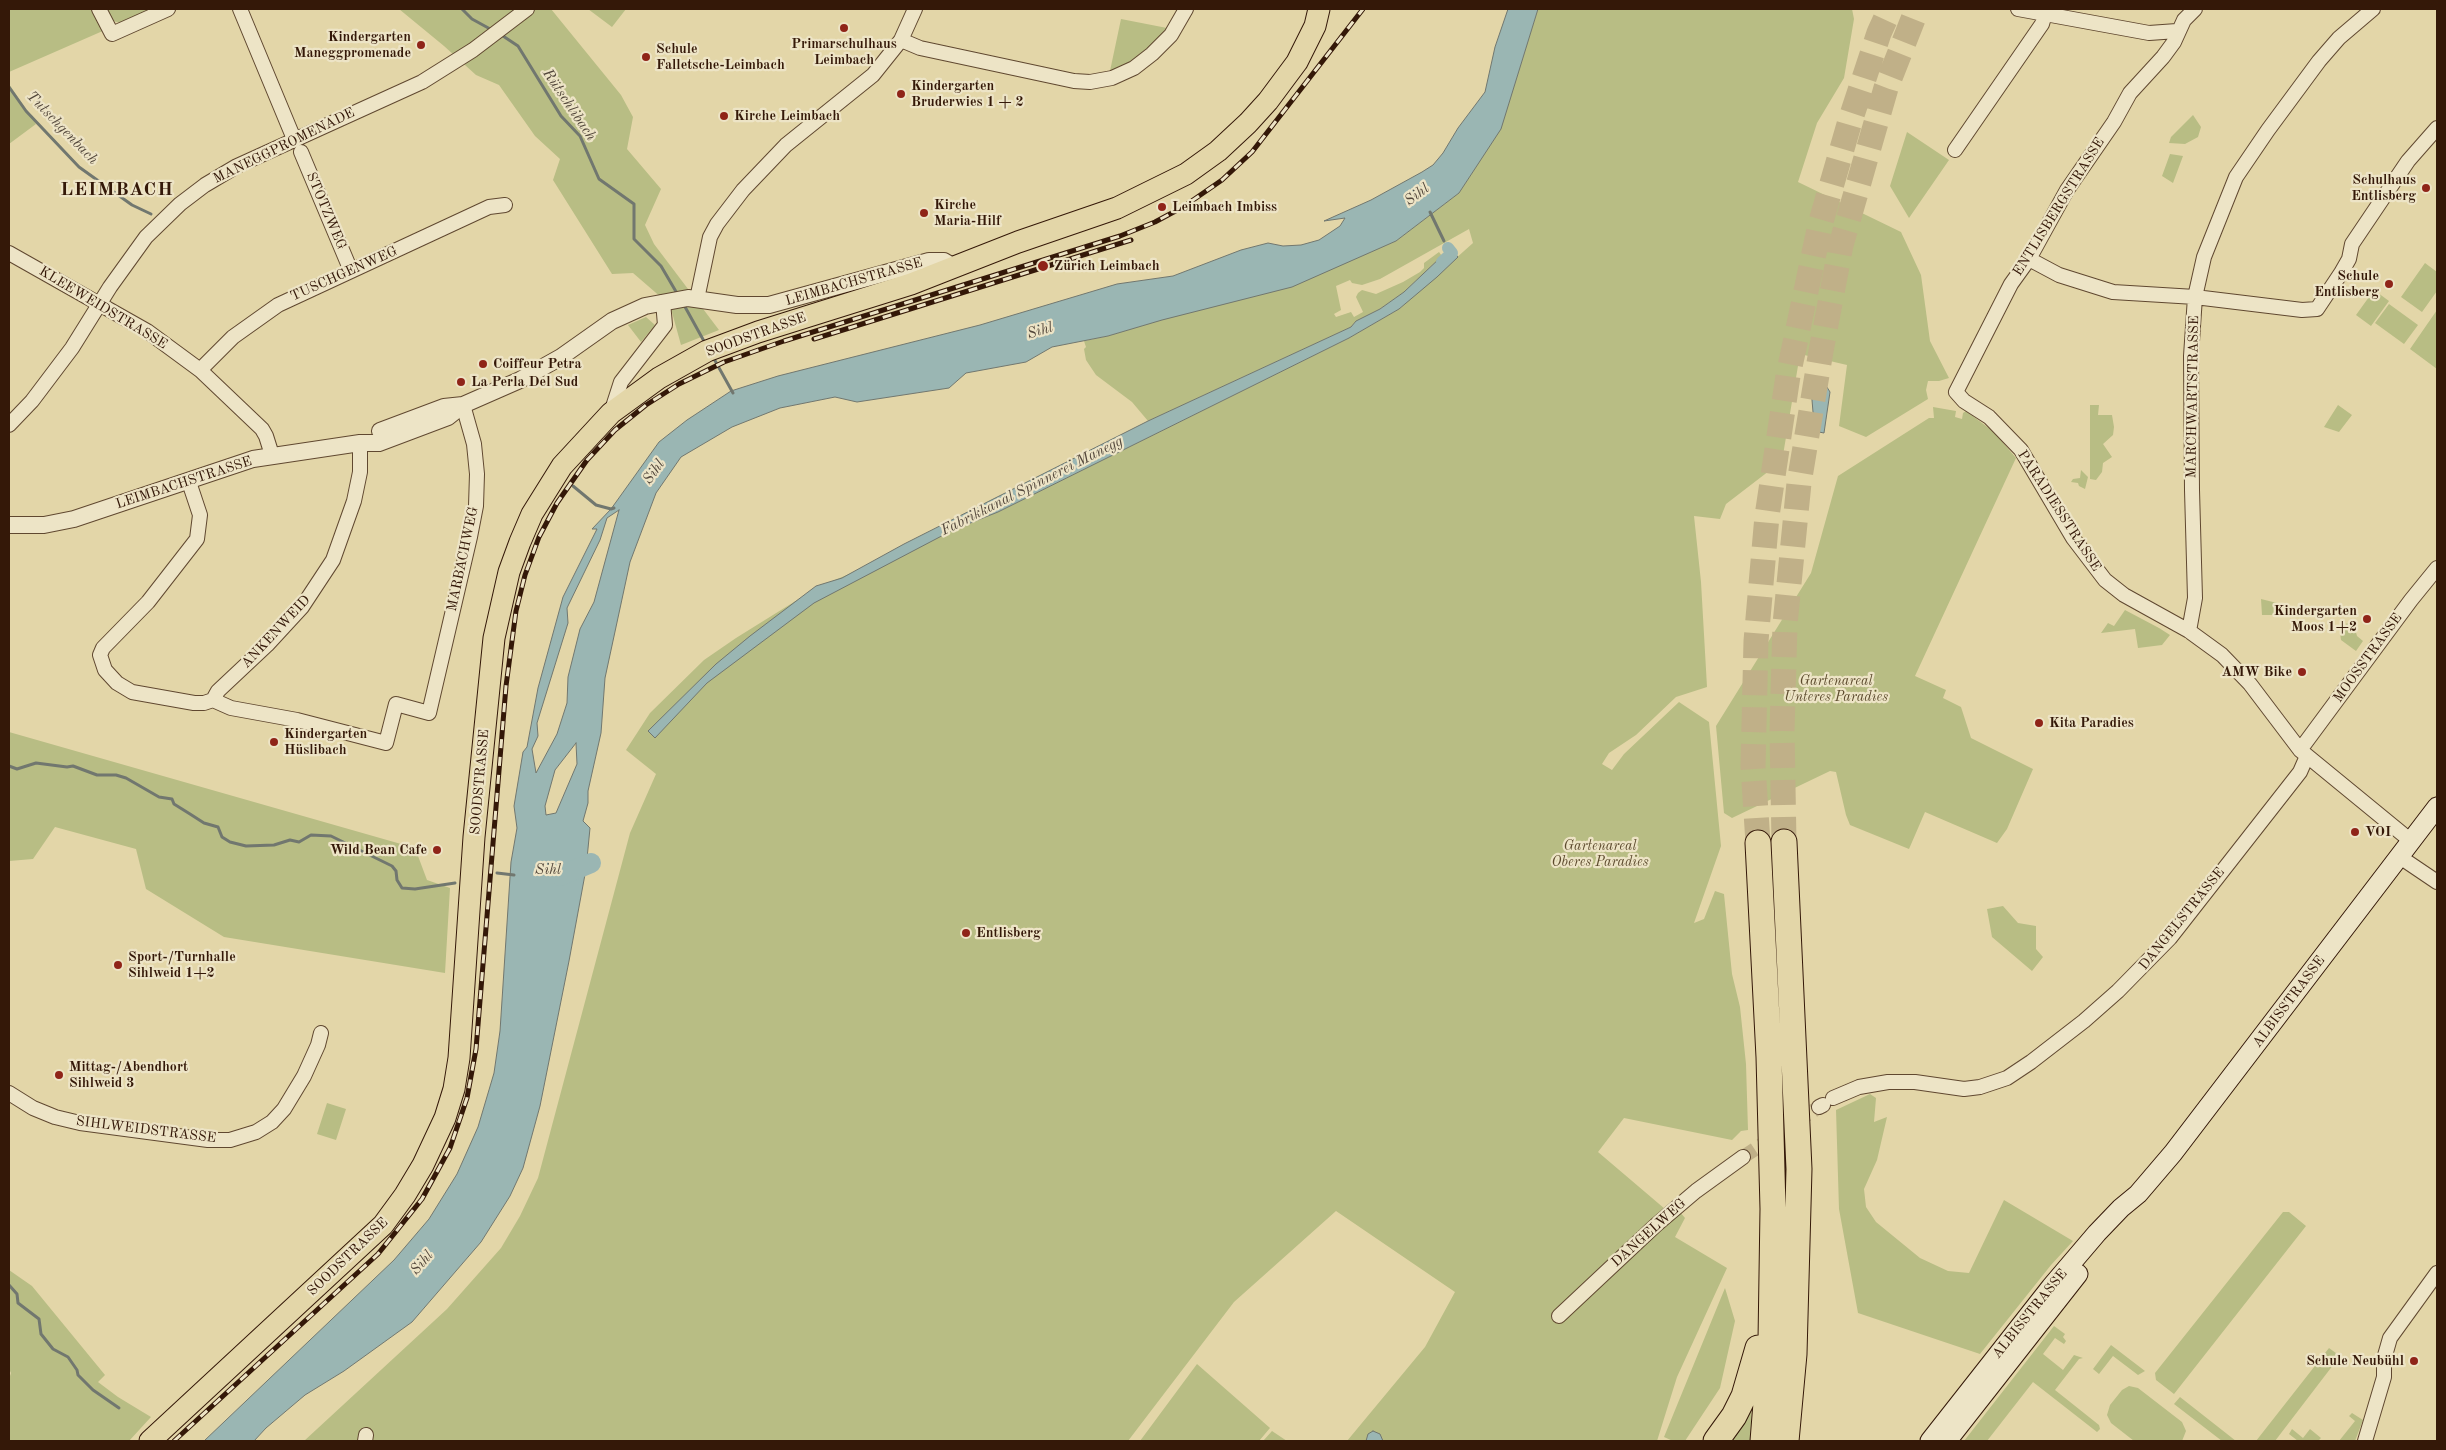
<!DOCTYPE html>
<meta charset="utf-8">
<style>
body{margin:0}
#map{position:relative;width:2446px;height:1450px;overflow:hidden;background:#e3d6a8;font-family:"Old Standard TT",serif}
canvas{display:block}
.frame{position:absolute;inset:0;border:10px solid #341808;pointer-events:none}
</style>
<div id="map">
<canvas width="2446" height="1450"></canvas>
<div class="frame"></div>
</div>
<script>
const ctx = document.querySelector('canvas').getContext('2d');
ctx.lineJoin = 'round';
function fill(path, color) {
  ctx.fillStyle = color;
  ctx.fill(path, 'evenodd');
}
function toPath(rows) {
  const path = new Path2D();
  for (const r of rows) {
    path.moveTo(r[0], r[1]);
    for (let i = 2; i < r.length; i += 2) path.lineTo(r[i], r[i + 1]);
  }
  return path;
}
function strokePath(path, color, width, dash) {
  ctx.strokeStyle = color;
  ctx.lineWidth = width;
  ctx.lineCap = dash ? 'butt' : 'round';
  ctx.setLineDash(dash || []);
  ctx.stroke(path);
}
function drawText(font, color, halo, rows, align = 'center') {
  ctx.font = font + ' "Old Standard TT",serif';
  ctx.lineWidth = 4.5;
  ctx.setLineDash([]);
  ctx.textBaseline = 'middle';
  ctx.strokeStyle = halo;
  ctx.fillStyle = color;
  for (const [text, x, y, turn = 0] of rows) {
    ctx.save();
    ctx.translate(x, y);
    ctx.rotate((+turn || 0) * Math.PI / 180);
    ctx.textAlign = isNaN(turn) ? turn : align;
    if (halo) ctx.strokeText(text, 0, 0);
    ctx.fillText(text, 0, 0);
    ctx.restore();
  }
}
fill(toPath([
 [9,9,94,9,105,30,9,72],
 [102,9,153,9,121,23,109,20],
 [399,9,551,9,621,95,633,117,627,149,661,189,645,225,654,244,719,330,681,345,670,305,633,273,612,274,553,180,560,159,535,136,499,85,476,75,444,46],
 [588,9,626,9,612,27],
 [1538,9,1852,9,1854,19,1844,78,1817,123,1798,182,1901,232,1921,275,1930,341,1949,378,1939,381,1928,381,1926,390,1928,399,1866,437,1839,426,1847,365,1800,354,1782,461,1726,504,1720,519,1694,516,1701,582,1707,687,1676,697,1636,735,1609,753,1602,764,1612,770,1624,754,1679,702,1709,722,1721,846,1694,923,1704,919,1715,891,1724,894,1732,974,1740,1007,1746,1064,1748,1130,1741,1131,1732,1140,1624,1118,1598,1152,1665,1209,1679,1211,1685,1218,1675,1237,1727,1268,1677,1377,1657,1441,1347,1441,1425,1347,1455,1292,1336,1211,1234,1302,1128,1441,304,1441,447,1309,501,1248,520,1216,538,1178,630,833,656,774,626,750,650,713,704,660,736,638,818,587,998,512,1349,338,1399,309,1473,243,1469,229,1380,279,1362,285,1352,283,1350,280,1336,286,1341,310,1334,314,1336,317,1351,312,1354,317,1363,312,1356,297,1358,293,1362,290,1376,294,1403,282,1420,272,1424,268,1424,263,1439,252,1442,256,1404,292,1380,309,1356,321,1351,327,1148,421,1132,402,1096,375,1086,360,1084,349,1086,347,1084,341,1108,336,1349,261,1396,241,1459,193,1500,129],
 [1121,19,1167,28,1145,54,1123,67,1110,71],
 [9,84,36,124,9,144],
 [2193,115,2201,127,2198,137,2185,144,2169,143,2171,137],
 [1907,132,1949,160,1909,218,1890,186],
 [2170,154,2183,156,2173,183,2162,176],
 [2425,263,2437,272,2437,291,2422,312,2401,297],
 [2374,290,2389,301,2371,326,2356,315],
 [2389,304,2418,325,2404,344,2375,323],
 [2437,310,2437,369,2410,349],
 [646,317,655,325,641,342,628,325],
 [2090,405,2099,405,2098,415,2112,415,2114,427,2113,435,2103,444,2112,457,2103,463,2102,472,2096,480,2090,479],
 [2338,405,2352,415,2339,432,2324,427],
 [1933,407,1956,411,1955,417,1962,419,1963,413,1966,411,1994,432,2016,458,1915,676,1946,690,1943,698,1961,707,1971,738,2033,769,2007,829,1997,843,1925,812,1909,849,1850,825,1846,815,1836,772,1830,771,1732,818,1724,813,1716,726,1811,573,1838,476,1929,418,1934,418],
 [2081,470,2088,477,2085,489,2079,486,2078,483,2071,482,2073,479,2080,478],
 [2261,599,2277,603,2276,611,2272,615,2262,615],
 [2125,610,2159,628,2170,635,2162,645,2138,648,2135,629,2101,633,2108,623,2114,626],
 [2347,623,2355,629,2357,636,2363,641,2356,651,2341,640,2340,633],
 [9,732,415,848,427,880,450,888,445,973,224,937,146,889,136,849,55,827,33,859,9,861],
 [2003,906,2018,923,2036,926,2036,949,2043,957,2032,971,1992,937,1987,909],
 [1870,1094,1876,1098,1874,1122,1887,1117,1877,1160,1864,1189,1866,1207,1876,1222,1920,1258,1948,1271,1969,1273,2004,1200,2073,1241,2051,1265,1980,1354,1858,1313,1839,1209,1836,1110],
 [327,1103,346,1109,336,1140,317,1134],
 [2283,1212,2289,1212,2306,1226,2174,1394,2156,1380,2155,1373],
 [9,1270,32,1286,105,1375,98,1382,118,1397,151,1417,129,1441,9,1441,9,1379,11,1373,9,1369],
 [1725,1288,1735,1321,1720,1388,1685,1441,1673,1441,1664,1437],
 [2054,1326,2065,1334,2063,1337,2066,1341,2064,1344,2055,1338,2043,1354,2063,1370,2074,1355,2083,1358,2079,1359,2055,1390,2099,1425,2100,1429,2097,1432,2033,1382,1987,1441,1964,1441],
 [2111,1345,2145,1371,2138,1375,2113,1356,2099,1374,2093,1369],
 [2329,1348,2340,1356,2275,1441,2256,1441],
 [1197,1364,1270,1428,1259,1441,1140,1441],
 [2129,1386,2138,1388,2182,1422,2186,1431,2182,1441,2134,1441,2111,1423,2107,1415,2110,1405,2122,1390],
 [2180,1397,2236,1441,2222,1441,2174,1404],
 [1752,1405,1750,1441,1728,1441],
 [2352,1413,2363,1420,2355,1441,2339,1441,2355,1421,2349,1416],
 [2292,1429,2303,1438,2310,1429,2321,1438,2318,1441,2298,1441,2289,1434],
 [1272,1431,1287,1441,1263,1441]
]), '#b8bd84');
const water = toPath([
 [1508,9,1538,9,1501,129,1459,193,1396,241,1292,287,1162,320,1108,336,1052,347,1026,362,966,373,949,388,857,402,835,397,780,408,732,427,681,457,656,493,630,562,605,678,601,733,588,791,588,803,583,821,590,828,586,869,569,961,540,1106,523,1168,510,1196,481,1242,412,1322,344,1371,305,1395,266,1428,254,1441,204,1441,394,1260,429,1219,457,1174,478,1127,494,1073,500,1031,511,862,517,828,514,806,523,752,527,747,538,688,563,597,597,529,592,529,611,509,659,442,687,420,731,391,778,376,980,325,1117,284,1173,276,1241,250,1268,243,1283,246,1301,245,1319,240,1340,226,1345,218,1324,221,1371,200,1422,172,1433,165,1443,153,1458,128,1485,92,1495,47,1508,9],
 [619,510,594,602,580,629,568,677,567,703,557,734,536,773,532,749,538,736,537,723,568,623,567,608,600,540,607,518,619,510],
 [576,743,577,764,556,813,546,815,545,806,555,770,576,743],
 [1452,250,1458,257,1437,277,1399,309,1349,338,998,512,953,530,814,603,707,683,655,738,648,731,716,664,750,636,816,586,842,578,904,544,1148,421,1351,327,1356,321,1380,309,1404,292,1442,256,1444,257,1452,250],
 [1814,380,1825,384,1830,392,1824,433,1819,432,1813,412,1811,388,1814,380],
 [1373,1431,1380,1434,1383,1441,1366,1441,1368,1434,1373,1431]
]);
fill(water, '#9ab6b3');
strokePath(water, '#71776f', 1);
strokePath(toPath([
 [462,9,472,19,492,30],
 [500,34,518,46,561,116,580,136,599,179,634,204,634,239,661,266,678,295],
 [9,87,26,111,79,167,132,205,151,214],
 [1430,212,1444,241],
 [684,305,705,343],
 [713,357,733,393],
 [573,486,596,505,611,509,614,508],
 [9,766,17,769,36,763,67,767,73,766,97,775,116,775,126,778,159,797,172,799,174,804,190,814,204,823,218,827,222,837,230,842,246,846,274,845,290,840,299,842,311,835,331,836,392,866,396,871,397,880,402,888,415,889,455,883],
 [497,873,514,875],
 [9,1285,17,1294,18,1303,39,1319,41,1334,53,1349,68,1357,77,1370,78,1375,93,1390,119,1408]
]), '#71776f', 3);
strokePath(toPath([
 [1442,262,1452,253,1448,248]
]), '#9ab6b3', 12);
strokePath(toPath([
 [560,876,591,863]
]), '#9ab6b3', 20);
strokePath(toPath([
 [1743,1157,1819,1107]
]), '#c0b088', 14, [14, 7]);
strokePath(toPath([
 [1784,842,1782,731,1785,624,1799,483,1821,351,1841,245,1886,88,1917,9],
 [1758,843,1753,766,1756,641,1767,516,1788,376,1820,225,1850,121,1879,33,1890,9]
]), '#c0b088', 25, [25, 12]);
const minor = toPath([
 [99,9,112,34,168,9],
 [240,9,294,139],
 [2018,9,2149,33,2177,31],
 [2195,9,2184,20,2174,42,2163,57,2130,93,2114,122,2067,190,2029,259,2011,284,1956,392,1964,401,1989,417,2021,450,2073,538,2105,580,2124,595,2189,631,2222,655,2250,684,2300,750,2411,841],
 [901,40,920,48,1074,81,1090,82,1112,78,1134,68,1152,54,1171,35,1186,9],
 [1955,150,2042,24,2045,14],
 [301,152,351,271],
 [9,253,147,331,200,370,262,429,266,436,272,455],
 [2029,259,2059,275,2113,292,2195,297,2302,310,2317,309,2341,273,2349,259,2352,244,2381,201,2408,161,2437,128],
 [697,299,710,237,717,224,743,190,786,145,873,75,901,40,915,9],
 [200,370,233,337,278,305,489,207,505,205],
 [611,413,621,382,665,325,663,302],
 [9,425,32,401,72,348,110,287,146,237,180,204,205,185,237,166,422,82,473,50,527,9],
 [189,482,200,515,197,539,148,602,103,648,100,655,105,670,117,683,132,692,194,703,204,703,213,700,231,708,297,720,386,743,396,704,429,713,470,537,476,506,477,474,474,444,463,405],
 [2189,631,2195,598,2192,490,2191,356,2195,297,2204,257,2236,177,2268,130,2319,61,2339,38,2373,9],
 [213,700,218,691,267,645,302,607,333,560,354,501,360,472,360,443],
 [2300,750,2411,600,2437,568],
 [2400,857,2437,882],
 [9,1093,33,1108,55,1117,80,1123,208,1140,230,1140,256,1132,272,1122,284,1109,304,1076,318,1045,321,1033],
 [1833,1098,1859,1087,1888,1082,1915,1082,1964,1089,1980,1087,2007,1078,2031,1062,2084,1021,2118,991,2170,938,2300,772,2307,756],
 [1819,1107,1823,1105],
 [1559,1316,1656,1225,1696,1191,1743,1157],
 [365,1441,366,1435],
 [2365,1441,2384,1377,2384,1359,2390,1338,2437,1273]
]);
const tertiary = toPath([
 [380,431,444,407,463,405],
 [9,525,44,525,74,519,253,459,360,443,379,443,448,417,463,405,520,380,561,357,612,321,645,306,688,298,737,305,769,305,929,261,944,261,954,267]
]);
const secondary = toPath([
 [1930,1441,2051,1287,2097,1233,2121,1208,2138,1194,2173,1153,2437,807],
 [1947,1441,2078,1274]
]);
const primary = toPath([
 [150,1441,383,1225,405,1195,423,1165,445,1118,454,1089,459,1058,474,837,494,638,509,572,520,542,532,514,562,466,611,413,659,378,707,351,758,332,911,284,1018,242,1117,208,1186,174,1218,151,1248,123,1268,101,1297,62,1315,26,1319,9]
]);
const motorway = toPath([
 [1784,842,1799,1169,1794,1354,1786,1441],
 [1758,843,1769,1057,1773,1209,1771,1340,1763,1441],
 [1716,1441,1734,1416,1744,1396,1758,1348]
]);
strokePath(minor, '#604830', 16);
strokePath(tertiary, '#604830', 18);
strokePath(secondary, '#341808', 21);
strokePath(primary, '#341808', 23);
strokePath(motorway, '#341808', 27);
strokePath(minor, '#ede4c6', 14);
strokePath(tertiary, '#ede4c6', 16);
strokePath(secondary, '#ede4c6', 19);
strokePath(primary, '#e3d6a8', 21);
strokePath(motorway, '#e3d6a8', 25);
const rail = toPath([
 [814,339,1131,240],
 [174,1441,378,1254,422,1199,450,1148,467,1098,476,1049,506,686,516,611,525,575,539,537,557,503,587,460,615,430,646,405,679,384,724,362,784,341,1120,236,1155,222,1183,207,1222,180,1252,152,1363,9]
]);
strokePath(rail, '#341808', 5);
strokePath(rail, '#ede4c6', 3, [9]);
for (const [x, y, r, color] of [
 [844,28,5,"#8f2418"],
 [421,45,5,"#8f2418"],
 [646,57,5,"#8f2418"],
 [901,94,5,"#8f2418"],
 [724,116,5,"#8f2418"],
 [2426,188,5,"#8f2418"],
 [1162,207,5,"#8f2418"],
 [924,213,5,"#8f2418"],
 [1043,266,6,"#8f2418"],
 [2389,284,5,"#8f2418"],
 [483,364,5,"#8f2418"],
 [461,382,5,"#8f2418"],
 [2367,619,5,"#8f2418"],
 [2302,672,5,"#8f2418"],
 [2039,723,5,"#8f2418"],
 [274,742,5,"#8f2418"],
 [2355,832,5,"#8f2418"],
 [437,850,5,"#8f2418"],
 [966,933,5,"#8f2418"],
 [118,965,5,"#8f2418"],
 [59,1075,5,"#8f2418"],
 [2414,1361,5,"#8f2418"]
]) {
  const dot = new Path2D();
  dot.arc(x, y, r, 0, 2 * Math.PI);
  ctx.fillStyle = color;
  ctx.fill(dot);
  strokePath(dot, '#ede4c6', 2);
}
drawText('bold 14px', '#341808', '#ede4c6', [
 ["Kindergarten",411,37,"right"],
 ["Maneggpromenade",411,53,"right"],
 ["Primarschulhaus",844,44,"center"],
 ["Leimbach",844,60,"center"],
 ["Schule",656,49],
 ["Falletsche-Leimbach",656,65],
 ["Kindergarten",911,86],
 ["Bruderwies 1 + 2",911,102],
 ["Kirche Leimbach",734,116],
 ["Schulhaus",2416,180,"right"],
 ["Entlisberg",2416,196,"right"],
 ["Kirche",934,205],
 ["Maria-Hilf",934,221],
 ["Leimbach Imbiss",1172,207],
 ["Zürich Leimbach",1054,266],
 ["Schule",2379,276,"right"],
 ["Entlisberg",2379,292,"right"],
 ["Coiffeur Petra",493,364],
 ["La Perla Del Sud",471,382],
 ["Kindergarten",2357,611,"right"],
 ["Moos 1+2",2357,627,"right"],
 ["AMW Bike",2292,672,"right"],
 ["Kita Paradies",2049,723],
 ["Kindergarten",284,734],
 ["Hüslibach",284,750],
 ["VOI",2365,832],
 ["Wild Bean Cafe",427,850,"right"],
 ["Entlisberg",976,933],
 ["Sport-/Turnhalle",128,957],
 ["Sihlweid 1+2",128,973],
 ["Mittag-/Abendhort",69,1067],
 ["Sihlweid 3",69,1083],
 ["Schule Neubühl",2404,1361,"right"]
], 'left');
drawText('14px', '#341808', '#ede4c6', [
 ["MANEGGPROMENADE",284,146,-26],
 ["ENTLISBERGSTRASSE",2059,207,-58],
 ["STOTZWEG",326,211,67],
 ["TUSCHGENWEG",344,274,-24],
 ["LEIMBACHSTRASSE",854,282,-16],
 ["KLEEWEIDSTRASSE",103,308,31],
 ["SOODSTRASSE",756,335,-20],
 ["MARCHWARTSTRASSE",2193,397,-89],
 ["LEIMBACHSTRASSE",184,483,-18],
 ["PARADIESSTRASSE",2059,511,57],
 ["MARBACHWEG",463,559,-78],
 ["ANKENWEID",276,632,-47],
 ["MOOSSTRASSE",2368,658,-54],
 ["SOODSTRASSE",480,782,-85],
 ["DANGELSTRASSE",2182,919,-51],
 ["ALBISSTRASSE",2289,1002,-53],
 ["SIHLWEIDSTRASSE",146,1130,7],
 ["DANGELWEG",1649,1233,-42],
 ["SOODSTRASSE",348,1257,-44],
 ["ALBISSTRASSE",2030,1314,-51]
]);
drawText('italic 14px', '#5c4a2d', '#ede4c6', [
 ["Gartenareal",1836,681],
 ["Unteres Paradies",1836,697],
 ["Gartenareal",1600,846],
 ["Oberes Paradies",1600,862]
]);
drawText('italic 15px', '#53473b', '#ede4c6', [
 ["Rütschlibach",569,105,56],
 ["Tutschgenbach",62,128,46],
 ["Sihl",1417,195,-37],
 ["Sihl",1040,331,-16],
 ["Sihl",654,472,-54],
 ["Fabrikkanal Spinnerei Manegg",1032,486,-27],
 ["Sihl",548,870],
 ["Sihl",422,1263,-49]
]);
ctx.letterSpacing = '1px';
drawText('bold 19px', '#341808', '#ede4c6', [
 ["LEIMBACH",117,190]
]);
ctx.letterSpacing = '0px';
</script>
